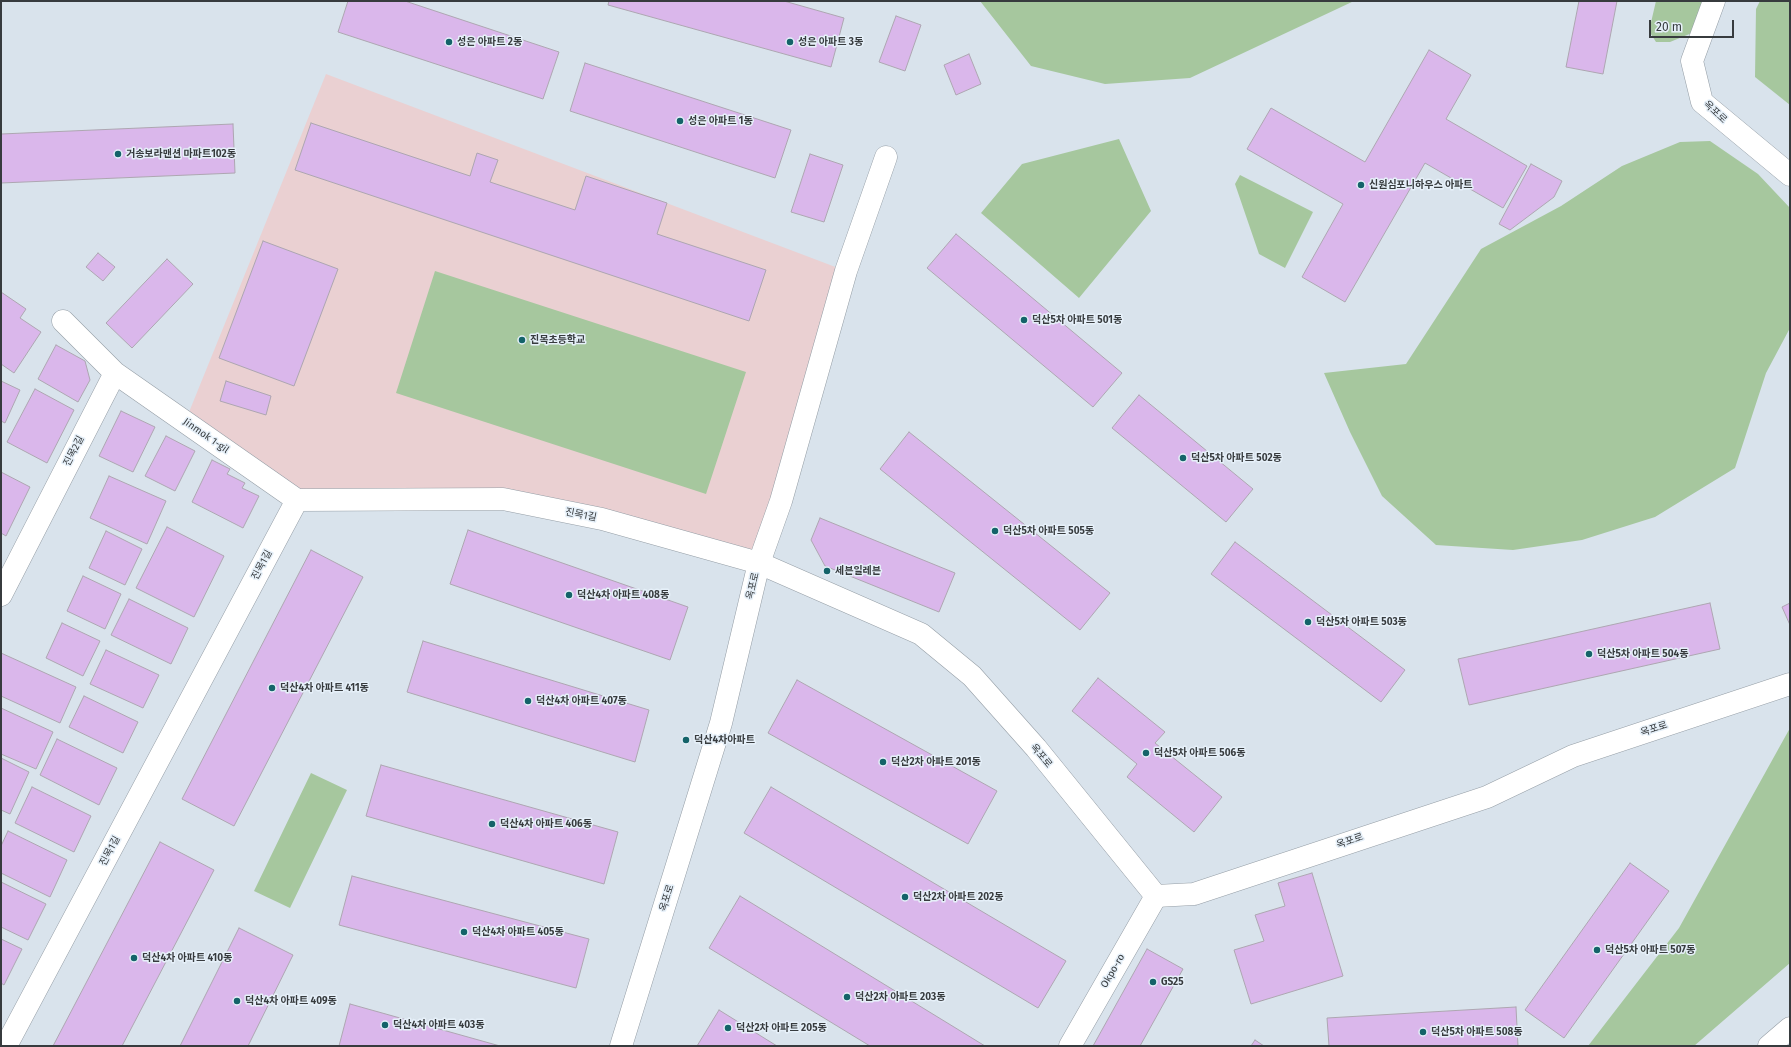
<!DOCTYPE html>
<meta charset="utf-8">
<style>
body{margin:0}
#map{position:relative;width:1791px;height:1047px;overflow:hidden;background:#d9e3ec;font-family:"Fira Sans",sans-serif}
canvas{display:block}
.frame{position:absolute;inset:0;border:2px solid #373b3e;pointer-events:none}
.scale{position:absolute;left:1649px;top:20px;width:85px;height:18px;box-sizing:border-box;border:2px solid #373b3e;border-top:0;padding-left:5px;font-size:12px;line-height:14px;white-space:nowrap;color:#373b3e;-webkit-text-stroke:3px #e6f0f9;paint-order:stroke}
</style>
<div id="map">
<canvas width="1791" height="1047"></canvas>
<div class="frame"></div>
<div class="scale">20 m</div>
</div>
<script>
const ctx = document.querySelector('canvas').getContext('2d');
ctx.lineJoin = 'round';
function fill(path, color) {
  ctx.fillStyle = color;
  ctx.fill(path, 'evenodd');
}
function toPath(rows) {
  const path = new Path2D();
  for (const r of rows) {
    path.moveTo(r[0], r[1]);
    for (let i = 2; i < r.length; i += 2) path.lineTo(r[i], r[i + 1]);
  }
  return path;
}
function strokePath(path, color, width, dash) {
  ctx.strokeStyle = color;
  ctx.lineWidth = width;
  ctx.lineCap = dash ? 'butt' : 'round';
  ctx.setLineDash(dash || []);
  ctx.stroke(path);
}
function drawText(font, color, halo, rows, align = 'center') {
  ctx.font = font + ' "Fira Sans","Noto Sans KR",sans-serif';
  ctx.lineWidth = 3;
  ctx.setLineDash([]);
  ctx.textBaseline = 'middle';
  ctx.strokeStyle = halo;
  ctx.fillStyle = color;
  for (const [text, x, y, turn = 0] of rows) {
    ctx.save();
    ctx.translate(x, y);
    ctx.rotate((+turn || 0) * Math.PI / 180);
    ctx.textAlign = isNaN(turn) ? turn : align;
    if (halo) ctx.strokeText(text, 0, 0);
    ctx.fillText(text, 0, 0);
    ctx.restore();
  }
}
fill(toPath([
 [326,74,846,271,759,563,503,499,297,500,185,422]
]), '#ead0d2');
fill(toPath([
 [980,1,1354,1,1190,78,1105,84,1031,66],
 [1656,1,1706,1,1692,33,1670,42,1656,42,1649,31],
 [1760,1,1790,1,1790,105,1755,77,1756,9],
 [1119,139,1151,211,1079,298,981,213,1022,164],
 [1710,141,1758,174,1790,208,1790,328,1766,373,1735,468,1655,517,1582,540,1513,550,1436,545,1382,496,1350,432,1324,373,1406,364,1481,249,1561,206,1622,166,1680,142],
 [1240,175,1313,212,1285,268,1259,254,1235,184],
 [435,271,746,372,706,494,396,393],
 [1790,728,1790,963,1694,1046,1588,1046,1679,928],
 [311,773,347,790,290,908,254,891]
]), '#a6c79e');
const building = toPath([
 [348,1,405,1,559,52,543,99,338,32,348,1],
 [609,1,784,1,844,18,831,67,608,5,609,1],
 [1579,1,1617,1,1603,74,1566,67,1579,1],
 [896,16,921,25,905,71,879,62,896,16],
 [1429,50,1471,75,1446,119,1527,166,1503,208,1425,163,1345,302,1302,277,1343,204,1247,149,1271,108,1365,162,1429,50],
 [969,54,981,84,956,95,944,65,969,54],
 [585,63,791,130,775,178,570,111,585,63],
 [311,123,470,176,477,153,498,160,490,182,575,210,586,176,667,203,657,234,766,270,749,321,295,170,311,123],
 [233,124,235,173,1,183,1,134,233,124],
 [810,154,843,165,824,222,791,212,810,154],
 [1531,164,1562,181,1554,197,1510,230,1499,224,1531,164],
 [956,234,1122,373,1093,407,927,268,956,234],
 [263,241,338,269,294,386,219,358,263,241],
 [98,253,115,267,103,281,86,267,98,253],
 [167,259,193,284,132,348,106,323,167,259],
 [1,292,26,309,20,318,41,332,14,373,1,364,1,292],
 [56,345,85,361,90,380,78,402,38,379,56,345],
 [1,381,20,390,5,423,1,421,1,381],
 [226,381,271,396,266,415,220,401,226,381],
 [35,389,74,410,47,463,7,442,35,389],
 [1139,395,1253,489,1226,522,1112,428,1139,395],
 [121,411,155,427,133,472,99,456,121,411],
 [909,432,1110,593,1080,630,880,469,909,432],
 [166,436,195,451,175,491,145,476,166,436],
 [212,460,230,469,227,474,245,483,242,488,259,496,243,528,192,502,212,460],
 [1,472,30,487,6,536,1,533,1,472],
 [109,476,166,501,147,544,90,518,109,476],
 [820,518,955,573,939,612,825,566,811,540,820,518],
 [167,527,224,556,194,617,136,588,167,527],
 [468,530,688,607,670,660,450,584,468,530],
 [106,531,142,549,125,585,89,568,106,531],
 [1235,542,1405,670,1381,702,1211,574,1235,542],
 [311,550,363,577,234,826,182,799,311,550],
 [83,576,121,594,105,629,67,611,83,576],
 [129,599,188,628,171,664,111,635,129,599],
 [1710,603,1720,649,1469,705,1458,659,1710,603],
 [1790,603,1790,625,1782,607,1790,603],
 [62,623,100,641,83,676,46,658,62,623],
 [423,641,649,710,635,762,407,692,423,641],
 [106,650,159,675,143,708,90,684,106,650],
 [1,653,76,687,60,723,1,696,1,653],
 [1098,678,1165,732,1155,743,1222,797,1194,832,1127,777,1137,764,1072,711,1098,678],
 [797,680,997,791,968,844,768,733,797,680],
 [84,696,138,722,123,753,69,727,84,696],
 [1,708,53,732,36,769,1,754,1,708],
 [57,739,117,768,99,805,40,775,57,739],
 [1,758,29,772,10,814,1,810,1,758],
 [381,765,618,832,604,884,366,816,381,765],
 [32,787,91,816,74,852,15,823,32,787],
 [771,787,1066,961,1038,1008,744,833,771,787],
 [8,831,67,860,50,897,1,873,1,846,8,831],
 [160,842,214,870,122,1046,53,1046,160,842],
 [1630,863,1669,891,1564,1038,1525,1010,1630,863],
 [1312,873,1343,976,1251,1004,1234,950,1264,941,1255,915,1285,906,1278,883,1312,873],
 [352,876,589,939,576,988,339,925,352,876],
 [1,882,46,904,28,940,1,927,1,882],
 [740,896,985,1046,870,1046,709,948,740,896],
 [239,928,293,955,248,1046,180,1046,239,928],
 [1,939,22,949,4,985,1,983,1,939],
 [1147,949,1183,969,1140,1046,1093,1046,1147,949],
 [350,1004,500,1046,339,1046,350,1004],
 [1516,1007,1518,1046,1329,1046,1327,1018,1516,1007],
 [719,1010,777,1046,697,1046,719,1010],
 [1255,1040,1264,1046,1251,1046,1255,1040]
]);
fill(building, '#dab7eb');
strokePath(building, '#ada6b1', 1);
const street = toPath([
 [63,321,115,373,297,500],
 [1,595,115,373],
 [6,1046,297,500,503,499,602,519,759,563,781,501,846,271,886,157],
 [1070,1046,1156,896]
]);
const secondary = toPath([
 [1714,1,1692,61,1702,102,1790,175],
 [621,1046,721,723,759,563,921,634,972,676,1036,748,1156,896,1194,894,1487,797,1573,756,1790,684],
 [1769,1046,1790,1028]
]);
strokePath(street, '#959ea6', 23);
strokePath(secondary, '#959ea6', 23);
strokePath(street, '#fff', 22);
strokePath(secondary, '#fff', 22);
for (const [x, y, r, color] of [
 [449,42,4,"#146369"],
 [790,42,4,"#146369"],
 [680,121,4,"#146369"],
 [118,154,4,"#146369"],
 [1361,185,4,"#146369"],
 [1024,320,4,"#146369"],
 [522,340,4,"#146369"],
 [1183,458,4,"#146369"],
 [995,531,4,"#146369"],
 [827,571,4,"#146369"],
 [569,595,4,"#146369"],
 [1308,622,4,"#146369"],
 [1589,654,4,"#146369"],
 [272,688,4,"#146369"],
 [528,701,4,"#146369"],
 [686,740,4,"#146369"],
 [1146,753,4,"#146369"],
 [883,762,4,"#146369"],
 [492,824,4,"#146369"],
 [905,897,4,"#146369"],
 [464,932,4,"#146369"],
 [1597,950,4,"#146369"],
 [134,958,4,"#146369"],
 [1153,982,4,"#146369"],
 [847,997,4,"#146369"],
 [237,1001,4,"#146369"],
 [385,1025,4,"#146369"],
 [728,1028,4,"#146369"],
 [1423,1032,4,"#146369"]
]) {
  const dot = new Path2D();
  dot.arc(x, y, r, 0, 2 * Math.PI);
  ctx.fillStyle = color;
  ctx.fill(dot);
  strokePath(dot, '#e6f0f9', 1.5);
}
drawText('bold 10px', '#373b3e', '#e6f0f9', [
 ["성은 아파트 2동",457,42],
 ["성은 아파트 3동",798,42],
 ["성은 아파트 1동",688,121],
 ["거송보라맨션 마파트102동",126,154],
 ["신원심포니하우스 아파트",1369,185],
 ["덕산5차 아파트 501동",1032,320],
 ["진목초등학교",530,340],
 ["덕산5차 아파트 502동",1191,458],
 ["덕산5차 아파트 505동",1003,531],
 ["세븐일레븐",835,571],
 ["덕산4차 아파트 408동",577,595],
 ["덕산5차 아파트 503동",1316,622],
 ["덕산5차 아파트 504동",1597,654],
 ["덕산4차 아파트 411동",280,688],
 ["덕산4차 아파트 407동",536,701],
 ["덕산4차아파트",694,740],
 ["덕산5차 아파트 506동",1154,753],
 ["덕산2차 아파트 201동",891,762],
 ["덕산4차 아파트 406동",500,824],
 ["덕산2차 아파트 202동",913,897],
 ["덕산4차 아파트 405동",472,932],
 ["덕산5차 아파트 507동",1605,950],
 ["덕산4차 아파트 410동",142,958],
 ["GS25",1161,982],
 ["덕산2차 아파트 203동",855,997],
 ["덕산4차 아파트 409동",245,1001],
 ["덕산4차 아파트 403동",393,1025],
 ["덕산2차 아파트 205동",736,1028],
 ["덕산5차 아파트 508동",1431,1032]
], 'left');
drawText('10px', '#373b3e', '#e6f0f9', [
 ["옥포로",1715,112,43],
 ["Jinmok 1-gil",206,436,35],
 ["진목2길",74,451,-63],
 ["진목1길",581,515,11],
 ["진목1길",262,565,-62],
 ["옥포로",753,586,-77],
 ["옥포로",1654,729,-18],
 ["옥포로",1041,756,50],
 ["옥포로",1350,841,-19],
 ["진목1길",110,851,-62],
 ["옥포로",667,898,-73],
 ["Okpo-ro",1113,971,-60]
]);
</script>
